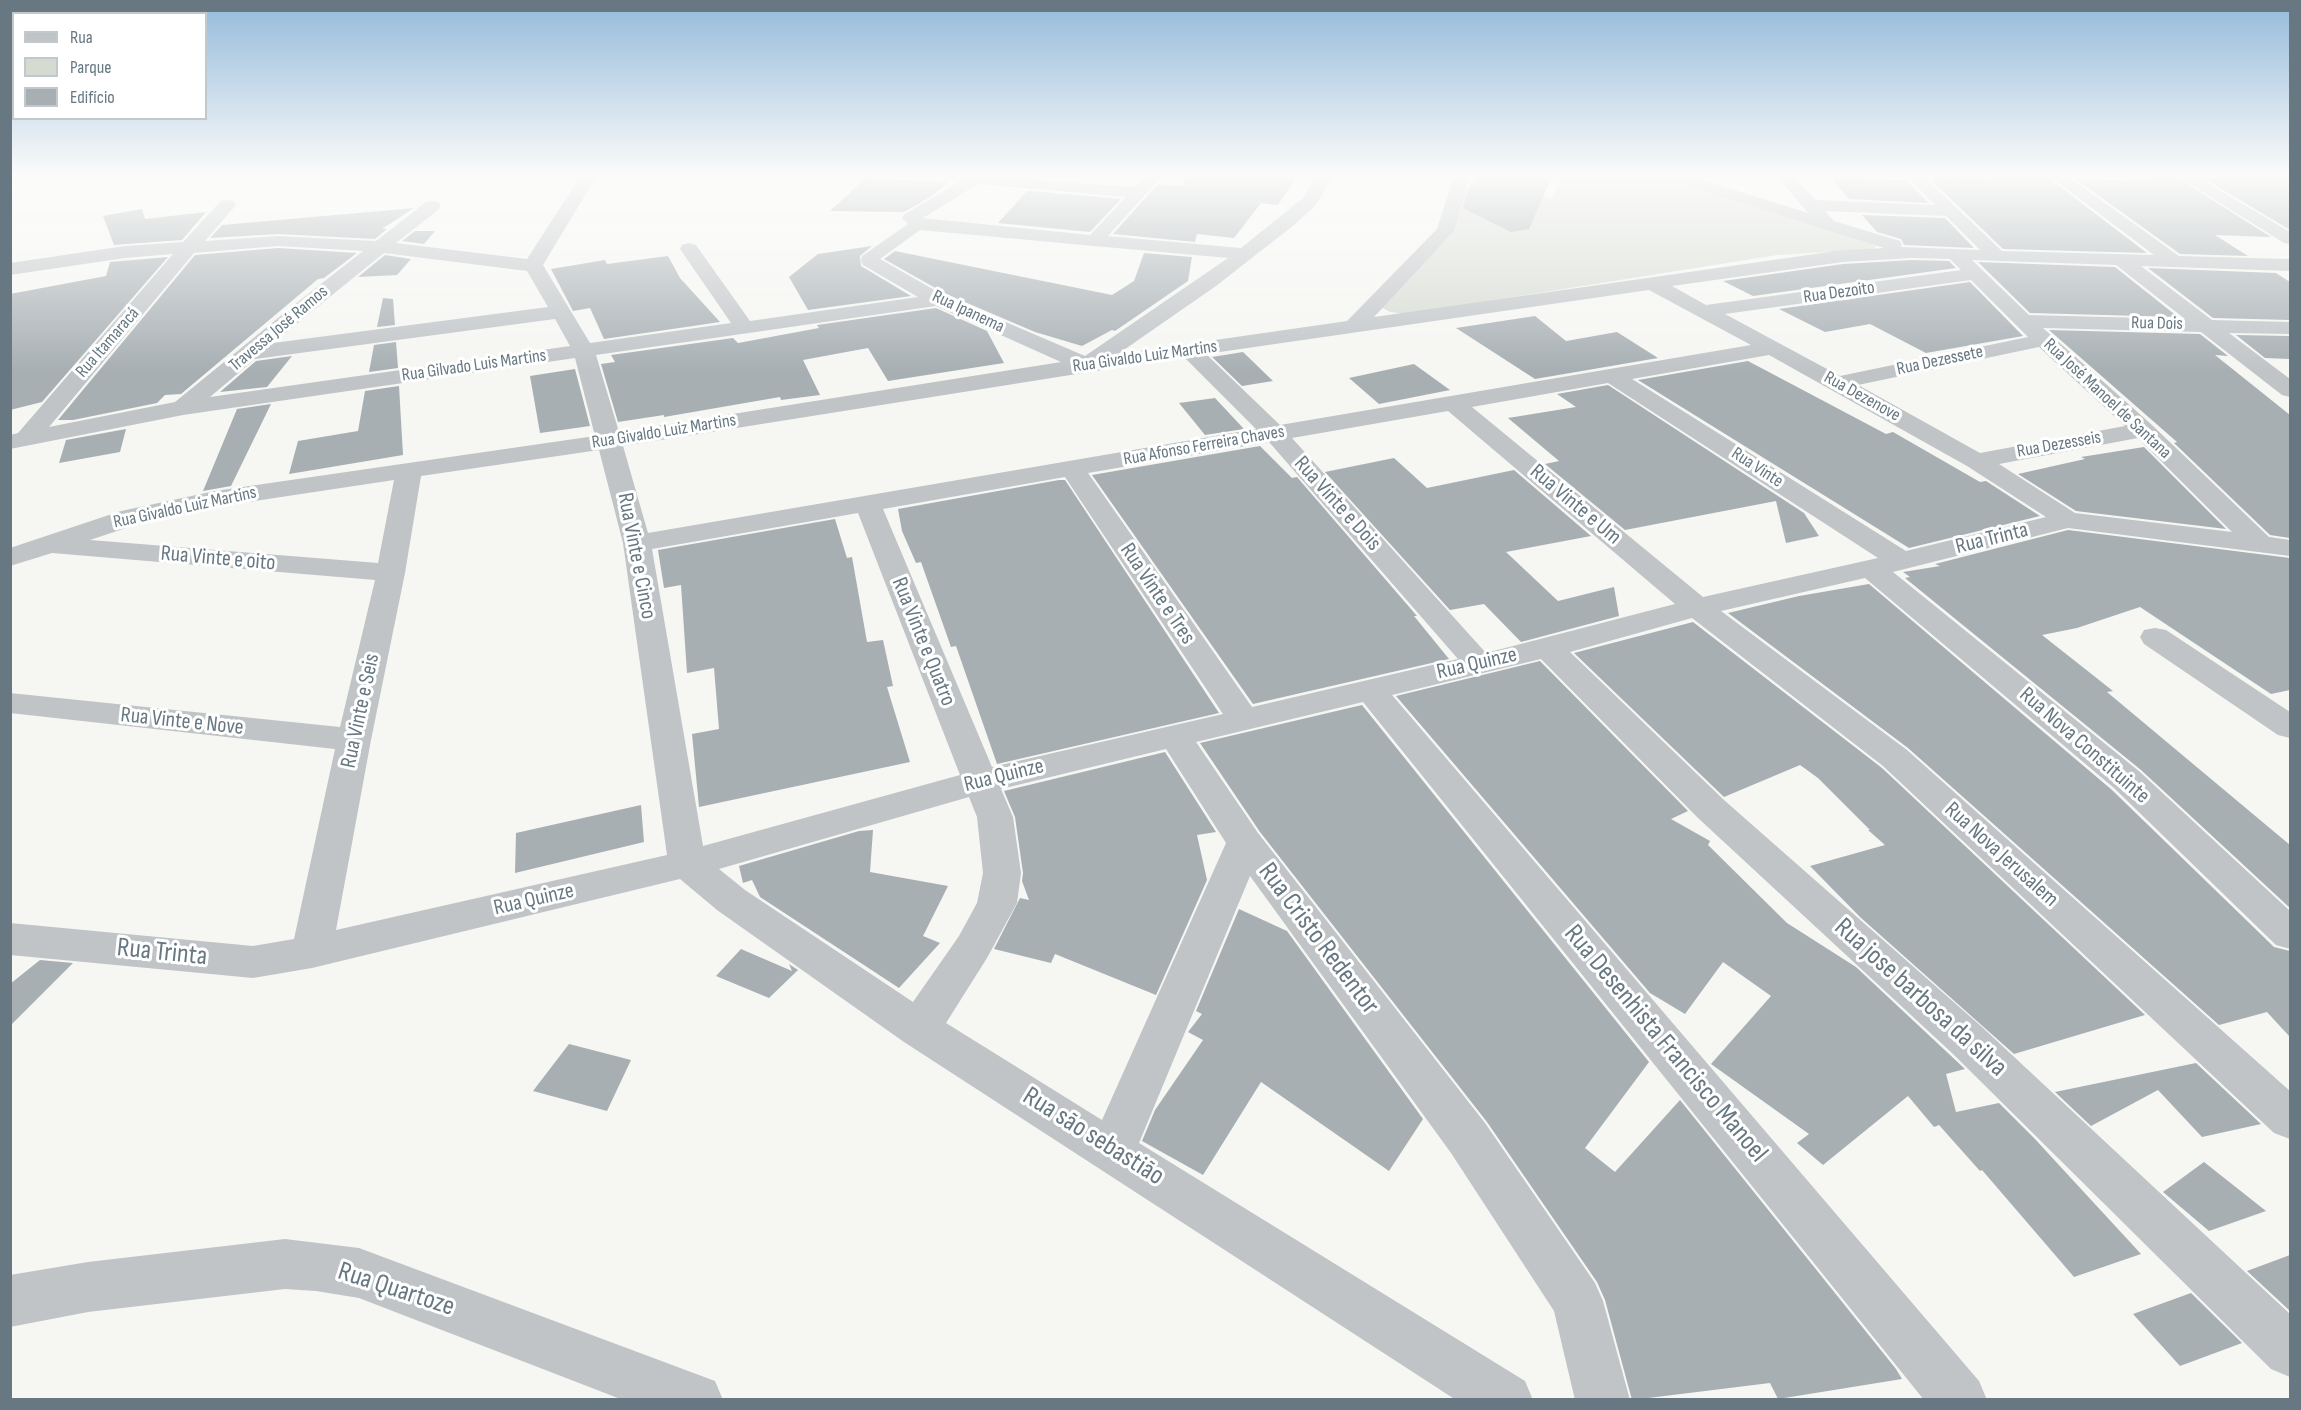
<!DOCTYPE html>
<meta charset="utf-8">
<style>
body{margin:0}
#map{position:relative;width:2301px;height:1410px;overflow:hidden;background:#f6f6f3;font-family:"Sofia Sans Condensed",sans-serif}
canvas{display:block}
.frame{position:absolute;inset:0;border:12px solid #677882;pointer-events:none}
.legend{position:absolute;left:12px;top:12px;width:195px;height:108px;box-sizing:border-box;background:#fff;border:2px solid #c2c9cd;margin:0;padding:8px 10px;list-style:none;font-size:18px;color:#677882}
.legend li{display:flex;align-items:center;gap:12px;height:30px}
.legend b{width:30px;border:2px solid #c2c9cd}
</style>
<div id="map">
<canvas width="2301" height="1410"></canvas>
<div class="frame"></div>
<ul class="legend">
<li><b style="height:8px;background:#c0c4c7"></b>Rua</li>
<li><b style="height:16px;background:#d6dbd2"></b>Parque</li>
<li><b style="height:16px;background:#a7afb3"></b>Edifício</li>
</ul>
</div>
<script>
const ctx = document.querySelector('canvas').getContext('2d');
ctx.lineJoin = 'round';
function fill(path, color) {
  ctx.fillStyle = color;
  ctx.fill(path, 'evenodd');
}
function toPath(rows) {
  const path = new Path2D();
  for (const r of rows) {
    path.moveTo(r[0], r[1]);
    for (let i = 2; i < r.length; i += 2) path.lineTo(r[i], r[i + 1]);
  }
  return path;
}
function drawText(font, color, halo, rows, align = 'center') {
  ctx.font = font + ' "Sofia Sans Condensed",sans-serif';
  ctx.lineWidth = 6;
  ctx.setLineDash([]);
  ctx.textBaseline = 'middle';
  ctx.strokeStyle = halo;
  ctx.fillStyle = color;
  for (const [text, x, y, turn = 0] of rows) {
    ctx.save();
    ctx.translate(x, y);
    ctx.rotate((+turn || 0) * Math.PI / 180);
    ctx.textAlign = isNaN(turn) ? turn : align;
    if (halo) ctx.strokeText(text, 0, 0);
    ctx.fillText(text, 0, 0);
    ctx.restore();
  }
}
fill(toPath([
 [1562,175,1660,175,1863,239,1876,246,1875,248,1865,250,1777,255,1407,314,1390,312,1379,306,1449,237,1465,189,1553,198]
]), '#d6dbd2');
fill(toPath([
 [1188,175,1298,175,1278,205,1261,203,1234,238,1197,234,1195,242,1113,234,1158,184,1181,186],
 [1478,175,1548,175,1546,180,1550,181,1529,229,1511,232,1463,208,1470,183,1475,183],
 [1986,175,2046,176,2147,253,2003,249,1931,180,1936,181,1932,176,1991,179],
 [2148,175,2173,175,2271,237,2215,235,2248,256,2180,254,2074,178,2132,181,2128,178,2154,179],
 [2198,175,2290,176,2290,230],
 [1830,177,1906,180,1929,203,1849,199],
 [866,178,948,182,932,196,904,212,830,211],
 [1027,191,1032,191,1121,199,1090,232,998,223],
 [414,208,382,229,387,229,375,239,278,234,210,238,222,225],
 [142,209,145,219,206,212,182,240,114,245,103,216],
 [1862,215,1945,218,1974,248,1904,245,1901,239,1877,232],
 [415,231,435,231,424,244,402,241],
 [872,246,860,256,861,266,911,296,808,310,789,277,818,254],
 [278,248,357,253,324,278,318,279,181,394,165,395,157,403,73,420,58,420,195,255],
 [895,251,1112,295,1134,281,1144,253,1192,257,1188,281,1115,331,1112,330,1082,346,1035,332,946,294,884,259],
 [385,255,411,259,397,275,358,277],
 [668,256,680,278,720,322,604,339,590,308,573,311,551,269,605,260,607,264],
 [168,257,42,402,10,410,10,294,106,276,110,262],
 [1912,260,1949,261,1956,268,1753,296,1723,281,1843,264],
 [1978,262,2115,267,2178,317,2030,313],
 [2148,268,2276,273,2290,282,2290,320,2213,318],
 [1970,282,2023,336,1926,353,1870,324,1825,332,1779,309],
 [383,298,393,299,395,325,377,327],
 [936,308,987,331,1004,363,888,381,868,348,803,360,820,395,781,400,780,397,664,417,664,415,618,422,601,364,615,362,611,355,733,338,738,343,819,328,817,325],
 [1535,316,1566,341,1617,332,1658,358,1535,379,1456,328],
 [2049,330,2200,334,2228,356,2215,355,2290,415,2290,538,2270,535,2174,443,2177,442],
 [2236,335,2290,336,2290,359,2265,358],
 [396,342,398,368,369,372,374,345],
 [1243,352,1273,381,1242,386,1212,357],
 [292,356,267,387,220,392,256,361],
 [1748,361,1886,434,1893,432,1980,482,1986,481,2040,516,1909,548,1638,380],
 [1414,364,1450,390,1379,404,1349,378],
 [575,369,590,426,540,433,530,376],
 [1608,385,1804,513,1819,536,1786,543,1776,501,1625,530,1545,464,1559,461,1508,418,1576,407,1557,394],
 [399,386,403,455,289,474,298,441,358,431,365,391],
 [1215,398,1244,429,1205,435,1179,403],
 [271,404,231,486,203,491,237,409],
 [126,429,120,452,59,463,66,440],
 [1260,446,1292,478,1297,477,1417,616,1414,616,1449,659,1253,704,1092,475],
 [2144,447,2226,529,2076,511,2018,474,2085,459,2081,457],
 [1394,458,1427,488,1514,470,1591,536,1506,552,1558,601,1614,587,1619,616,1521,642,1484,604,1450,610,1325,472],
 [1059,480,1065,480,1219,713,997,764,956,646,951,647,921,562,916,563,902,531,898,509],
 [835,519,847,558,852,557,867,642,883,640,893,686,887,687,910,762,699,807,692,734,719,729,714,668,687,673,681,585,664,588,658,550],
 [2068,530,2290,558,2290,690,2271,694,2140,607,2077,628,2042,635,2113,691,2107,692,2290,845,2290,908,2141,770,1905,578,1910,577,1903,572,1940,566,1935,564],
 [1869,584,2112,790,2274,947,2290,951,2290,1037,2267,1012,2219,1025,1908,748,1728,613,1799,596],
 [1693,622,1882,768,2145,1015,2014,1054,1860,917,1810,866,1885,845,1868,830,1870,830,1818,778,1800,765,1724,797,1574,653],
 [1540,661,1688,811,1671,819,1710,841,1708,845,1787,923,1856,967,1965,1069,1946,1074,1956,1112,1999,1103,2034,1138,2141,1254,2074,1277,1982,1170,1980,1171,1939,1125,1934,1127,1908,1096,1823,1165,1797,1143,1809,1134,1711,1064,1771,996,1723,962,1685,1014,1650,993,1396,696],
 [1362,705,1649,1062,1585,1148,1615,1172,1680,1100,1896,1369,1902,1379,1778,1399,1770,1383,1632,1400,1605,1300,1597,1282,1487,1122,1260,832,1200,743],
 [1165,752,1216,832,1197,835,1207,880,1156,995,1055,954,1051,963,994,949,1020,898,1029,900,1022,881,1023,873,1015,817,1004,791],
 [641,805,644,842,515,873,516,833],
 [873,830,870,872,948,886,923,936,940,943,899,988,760,897,752,880,743,883,739,866,859,831],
 [1239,909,1287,931,1423,1119,1389,1171,1261,1082,1203,1175,1142,1141,1155,1110,1203,1040,1188,1032,1202,1014,1196,1011],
 [741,949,792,971,789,964,798,970,769,998,716,976],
 [40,960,73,963,10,1026,10,984],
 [569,1044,631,1060,607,1111,533,1091],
 [2196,1063,2261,1124,2202,1137,2158,1090,2091,1126,2055,1092],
 [2204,1162,2266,1211,2209,1231,2163,1192],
 [2290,1255,2290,1311,2247,1271],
 [2191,1293,2242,1343,2180,1366,2133,1314]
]), '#a7afb3');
fill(toPath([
 [581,175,595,175,596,177,543,265,590,343,731,323,680,249,682,245,689,243,696,245,750,321,918,297,863,265,861,261,862,256,908,224,902,218,905,214,971,175,1134,187,1146,175,1163,175,1108,236,1241,248,1303,198,1317,175,1333,175,1316,205,1294,225,1216,286,1118,354,1347,321,1437,229,1454,175,1470,175,1454,231,1374,317,1843,250,1884,248,1664,178,1662,175,1686,175,1808,213,1776,175,1793,175,1816,200,1935,205,1905,175,1922,175,2002,251,2154,255,2048,175,2066,175,2179,256,2290,259,2290,271,2141,266,2212,320,2290,322,2290,334,2229,333,2290,379,2290,397,2282,395,2201,332,2043,328,2152,425,2269,537,2290,540,2290,556,2068,528,1893,572,2140,772,2290,911,2290,949,2276,945,2114,788,1865,578,1721,611,1907,750,2290,1091,2290,1139,2274,1133,1883,766,1692,618,1570,652,1724,800,1982,1027,2290,1314,2290,1377,2271,1369,1952,1053,1698,818,1541,659,1392,695,1979,1381,1987,1400,1924,1400,1363,702,1196,742,1258,833,1485,1123,1595,1283,1603,1301,1630,1400,1575,1400,1554,1311,1451,1153,1250,876,1139,1143,1525,1381,1533,1400,1456,1400,904,1042,717,910,680,879,312,968,253,978,10,955,10,923,253,946,294,939,335,749,10,713,10,693,340,727,375,580,52,553,10,566,10,548,121,511,215,491,595,436,575,358,183,415,10,449,10,435,18,433,173,254,125,258,10,275,10,263,125,246,183,242,221,201,227,200,233,201,236,205,205,241,278,236,376,241,426,202,432,201,438,202,441,206,438,210,396,243,527,259,581,175],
 [978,184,1126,197,1090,235,923,218,978,184],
 [1825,211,1946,216,1980,250,1901,247,1902,245,1900,241,1834,221,1825,211],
 [920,230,1094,246,1228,258,1085,356,945,296,880,259,920,230],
 [278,246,363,251,289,309,175,402,49,427,194,253,278,246],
 [384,253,527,271,548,307,273,343,384,253],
 [1912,258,1950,259,1961,270,1706,305,1672,286,1843,262,1912,258],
 [1972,260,2116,265,2185,319,2029,315,1972,260],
 [1971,280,2028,337,1840,376,1725,314,1971,280],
 [1649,290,1751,345,1280,425,1206,354,1649,290],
 [936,306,1061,362,619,432,596,355,936,306],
 [555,319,570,346,210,397,255,359,555,319],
 [2039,347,2125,426,1980,453,1858,385,2039,347],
 [1769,355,1967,466,2046,517,1906,551,1632,379,1769,355],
 [1184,357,1256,429,648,533,623,446,1184,357],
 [1608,383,1878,558,1703,597,1472,407,1608,383],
 [1448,411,1675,604,1486,653,1292,438,1448,411],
 [2138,438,2232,532,2075,513,1999,464,2138,438],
 [1269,442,1458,659,1252,707,1088,473,1269,442],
 [599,450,623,543,667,855,336,930,371,740,405,573,421,476,599,450],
 [1065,477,1223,714,992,767,883,509,1065,477],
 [394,480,378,563,90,540,138,524,215,507,394,480],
 [858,513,960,775,703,846,652,549,858,513],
 [1166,749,1226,843,1102,1120,946,1023,987,958,1017,903,1021,873,1013,817,1001,789,1166,749],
 [969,797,977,817,983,873,977,903,959,936,913,1002,745,890,719,869,969,797],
 [2175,175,2194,175,2290,232,2290,244,2284,243,2175,175],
 [2155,628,2166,630,2290,712,2290,738,2278,735,2144,644,2140,637,2144,630,2155,628],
 [285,1239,359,1248,715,1381,723,1400,623,1400,359,1298,316,1291,285,1289,88,1312,10,1327,10,1275,88,1262,285,1239]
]), '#c0c4c7');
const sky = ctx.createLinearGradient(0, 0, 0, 372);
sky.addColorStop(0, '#94bada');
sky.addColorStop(0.47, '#fbfbfa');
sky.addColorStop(1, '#fbfbfa00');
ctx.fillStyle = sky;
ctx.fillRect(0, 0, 2301, 372);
drawText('18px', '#677882', '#fff', [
 ["Rua Dezoito",1839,293,-8],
 ["Rua Ipanema",968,312,25],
 ["Rua Dois",2157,324,1],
 ["Travessa José Ramos",279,329,-40],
 ["Rua Itamaracá",108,343,-49],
 ["Rua Givaldo Luiz Martins",1145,357,-8],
 ["Rua Dezessete",1940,361,-12],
 ["Rua Gilvado Luis Martins",474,366,-8],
 ["Rua Dezenove",1862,397,29],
 ["Rua José Manoel de Santana",2107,399,43],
 ["Rua Givaldo Luiz Martins",664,432,-9],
 ["Rua Dezesseis",2059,445,-10],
 ["Rua Afonso Ferreira Chaves",1204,446,-10],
 ["Rua Vinte",1757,468,33],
 ["Rua Givaldo Luiz Martins",185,508,-12]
]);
drawText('22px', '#677882', '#fff', [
 ["Rua Vinte e Dois",1337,504,48],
 ["Rua Vinte e Um",1575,505,40],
 ["Rua Trinta",1992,539,-14],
 ["Rua Vinte e Cinco",636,556,79],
 ["Rua Vinte e oito",218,559,5],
 ["Rua Vinte e Tres",1157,594,56],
 ["Rua Vinte e Quatro",923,642,68],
 ["Rua Quinze",1477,664,-13],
 ["Rua Vinte e Seis",361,711,-78],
 ["Rua Vinte e Nove",182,722,6],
 ["Rua Nova Constituinte",2084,746,41],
 ["Rua Quinze",1004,776,-14],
 ["Rua Nova Jerusalem",2001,855,42],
 ["Rua Quinze",534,900,-13]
]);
drawText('27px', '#677882', '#fff', [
 ["Rua Cristo Redentor",1318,939,53],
 ["Rua Trinta",162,953,6],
 ["Rua jose barbosa da silva",1920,998,42],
 ["Rua Desenhista Francisco Manoel",1665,1044,50],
 ["Rua são sebastião",1093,1137,32],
 ["Rua Quartoze",396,1290,18]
]);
</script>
